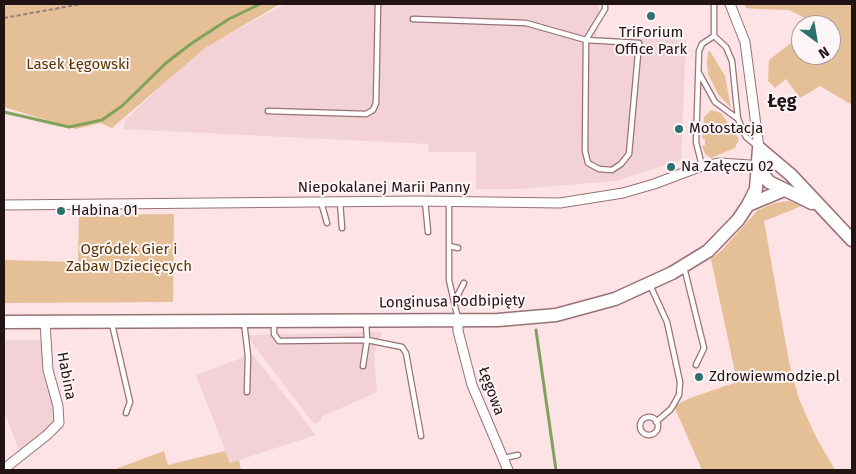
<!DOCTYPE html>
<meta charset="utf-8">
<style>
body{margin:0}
#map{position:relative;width:856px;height:474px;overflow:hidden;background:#fee3e6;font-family:"Fira Sans",sans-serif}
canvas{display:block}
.frame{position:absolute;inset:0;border:5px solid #221315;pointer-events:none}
.north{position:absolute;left:791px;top:15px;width:50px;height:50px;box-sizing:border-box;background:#fef5f6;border:1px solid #a69b9c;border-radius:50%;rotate:148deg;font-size:14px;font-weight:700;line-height:20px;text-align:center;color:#221315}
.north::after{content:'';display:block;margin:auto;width:18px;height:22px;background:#29726e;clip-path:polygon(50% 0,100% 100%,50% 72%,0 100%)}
</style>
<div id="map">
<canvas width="856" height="474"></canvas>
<div class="frame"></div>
<div class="north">N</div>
</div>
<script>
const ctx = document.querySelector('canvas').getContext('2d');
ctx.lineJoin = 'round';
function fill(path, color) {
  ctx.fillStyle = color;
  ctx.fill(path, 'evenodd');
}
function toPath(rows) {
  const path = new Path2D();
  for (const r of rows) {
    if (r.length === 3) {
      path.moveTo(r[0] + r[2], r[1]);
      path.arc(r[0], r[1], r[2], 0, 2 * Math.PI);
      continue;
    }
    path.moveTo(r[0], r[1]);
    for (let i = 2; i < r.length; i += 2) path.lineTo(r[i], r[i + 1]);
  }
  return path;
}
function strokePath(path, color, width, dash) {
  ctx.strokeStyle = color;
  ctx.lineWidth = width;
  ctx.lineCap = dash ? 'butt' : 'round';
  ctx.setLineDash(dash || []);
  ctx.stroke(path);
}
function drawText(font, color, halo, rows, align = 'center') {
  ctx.font = font + ' "Fira Sans",sans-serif';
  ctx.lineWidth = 4;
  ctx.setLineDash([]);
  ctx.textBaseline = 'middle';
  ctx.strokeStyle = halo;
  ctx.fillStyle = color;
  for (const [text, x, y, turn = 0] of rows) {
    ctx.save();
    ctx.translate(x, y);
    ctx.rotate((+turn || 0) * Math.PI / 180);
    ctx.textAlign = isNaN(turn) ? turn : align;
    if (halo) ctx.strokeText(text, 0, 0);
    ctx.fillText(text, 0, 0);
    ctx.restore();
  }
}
fill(toPath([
 [285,4,599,4,596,37,686,40,681,160,616,181,518,189,476,189,476,152,429,152,428,144,123,129,125,120,200,50],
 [382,332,374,355,377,392,321,417,321,421,314,424,246,335],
 [4,340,41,340,45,380,54,406,54,422,30,444,19,450,4,411],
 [254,356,316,435,230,463,196,375,244,357]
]), '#f2d2d6');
fill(toPath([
 [4,4,280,4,205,48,112,128,100,123,76,129,4,107],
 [744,4,852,4,852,105,820,86,800,98,786,79,775,88,768,81,769,60,795,40,801,38,801,55,831,55,831,25,810,25,809,20,789,10,756,9,746,8],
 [710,51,725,76,731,108,718,94,708,74,707,63,708,52],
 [711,110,721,113,739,139,735,148,711,158,705,154,702,146,705,145,705,139,702,138,704,117],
 [789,201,802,206,764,221,789,362,799,399,815,435,835,470,702,470,674,406,690,398,737,382,711,259,722,250,758,210,775,203],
 [174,214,173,302,4,303,4,260,78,262,79,215],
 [164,451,168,465,225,451,230,463,239,460,241,470,113,470]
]), '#e5bf95');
strokePath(toPath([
 [4,112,69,127,102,120,122,106,166,63,192,43,229,19,260,4],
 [536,330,556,470]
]), '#80a25a', 3);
const lane = toPath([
 [413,19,526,23,586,40,639,43,629,154,621,164,612,170,599,169,588,163,585,151,586,40,605,9,605,4],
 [714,36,726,47,732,61,738,119,746,137,758,147],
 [714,36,714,4],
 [699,73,715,102,738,119],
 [268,111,366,114,373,110,376,103,378,4],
 [702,166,696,142,699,51,702,44,714,36],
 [425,201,428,232],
 [449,201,449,280,458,319],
 [321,202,327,223],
 [340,202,342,228],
 [449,246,458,248],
 [684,267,704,348,696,365],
 [650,285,667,322,680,382,679,395,671,409,656,422],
 [454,302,464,283],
 [244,322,248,356,247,392],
 [274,322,274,334,279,341,367,340,402,347,406,353,421,436],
 [112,324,130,402,126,413],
 [363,366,367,340,366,321],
 [649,426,9],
 [504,458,518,455]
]);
const street = toPath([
 [730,4,745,42,759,148],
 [4,205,418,201,560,203,623,193,654,184,702,166,720,163,750,165,758,168],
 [458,319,458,331,472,385,508,470],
 [4,469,47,435,59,423,58,406,48,370,45,323]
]);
const secondary = toPath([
 [759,148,791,175,852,240],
 [758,168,769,182,812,203],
 [748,205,784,190],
 [4,322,498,320,556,315,615,299,672,273,708,251,738,220,748,205,756,189,759,148]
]);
strokePath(lane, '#987176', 7);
strokePath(street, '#987176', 11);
strokePath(secondary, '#987176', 15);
strokePath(toPath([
 [4,18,81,4]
]), '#937e81', 2, [4, 2.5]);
strokePath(lane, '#fff', 4.5);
strokePath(street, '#fff', 9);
strokePath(secondary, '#fff', 12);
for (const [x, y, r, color] of [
 [651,16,5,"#29726e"],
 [679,129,5,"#29726e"],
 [671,167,5,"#29726e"],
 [61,211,5,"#29726e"],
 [699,377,5,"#29726e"]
]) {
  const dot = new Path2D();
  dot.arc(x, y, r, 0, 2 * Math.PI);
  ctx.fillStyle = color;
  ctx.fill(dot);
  strokePath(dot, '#fef5f6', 2);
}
drawText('15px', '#221315', '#fef5f6', [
 ["TriForium",651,33,"center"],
 ["Office Park",651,50,"center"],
 ["Motostacja",689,129],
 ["Na Załęczu 02",681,167],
 ["Habina 01",71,211],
 ["Zdrowiewmodzie.pl",709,377]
], 'left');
drawText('15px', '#5a3600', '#fef5f6', [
 ["Lasek Łęgowski",78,65],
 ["Ogródek Gier i",129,250],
 ["Zabaw Dziecięcych",129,267]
]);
drawText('15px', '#221315', '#fef5f6', [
 ["Niepokalanej Marii Panny",384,188],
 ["Longinusa Podbipięty",452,302,-1],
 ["Habina",66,376,79],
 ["Łęgowa",491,391,70]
]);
drawText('bold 18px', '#221315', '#fef5f6', [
 ["Łęg",782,102]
]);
</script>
